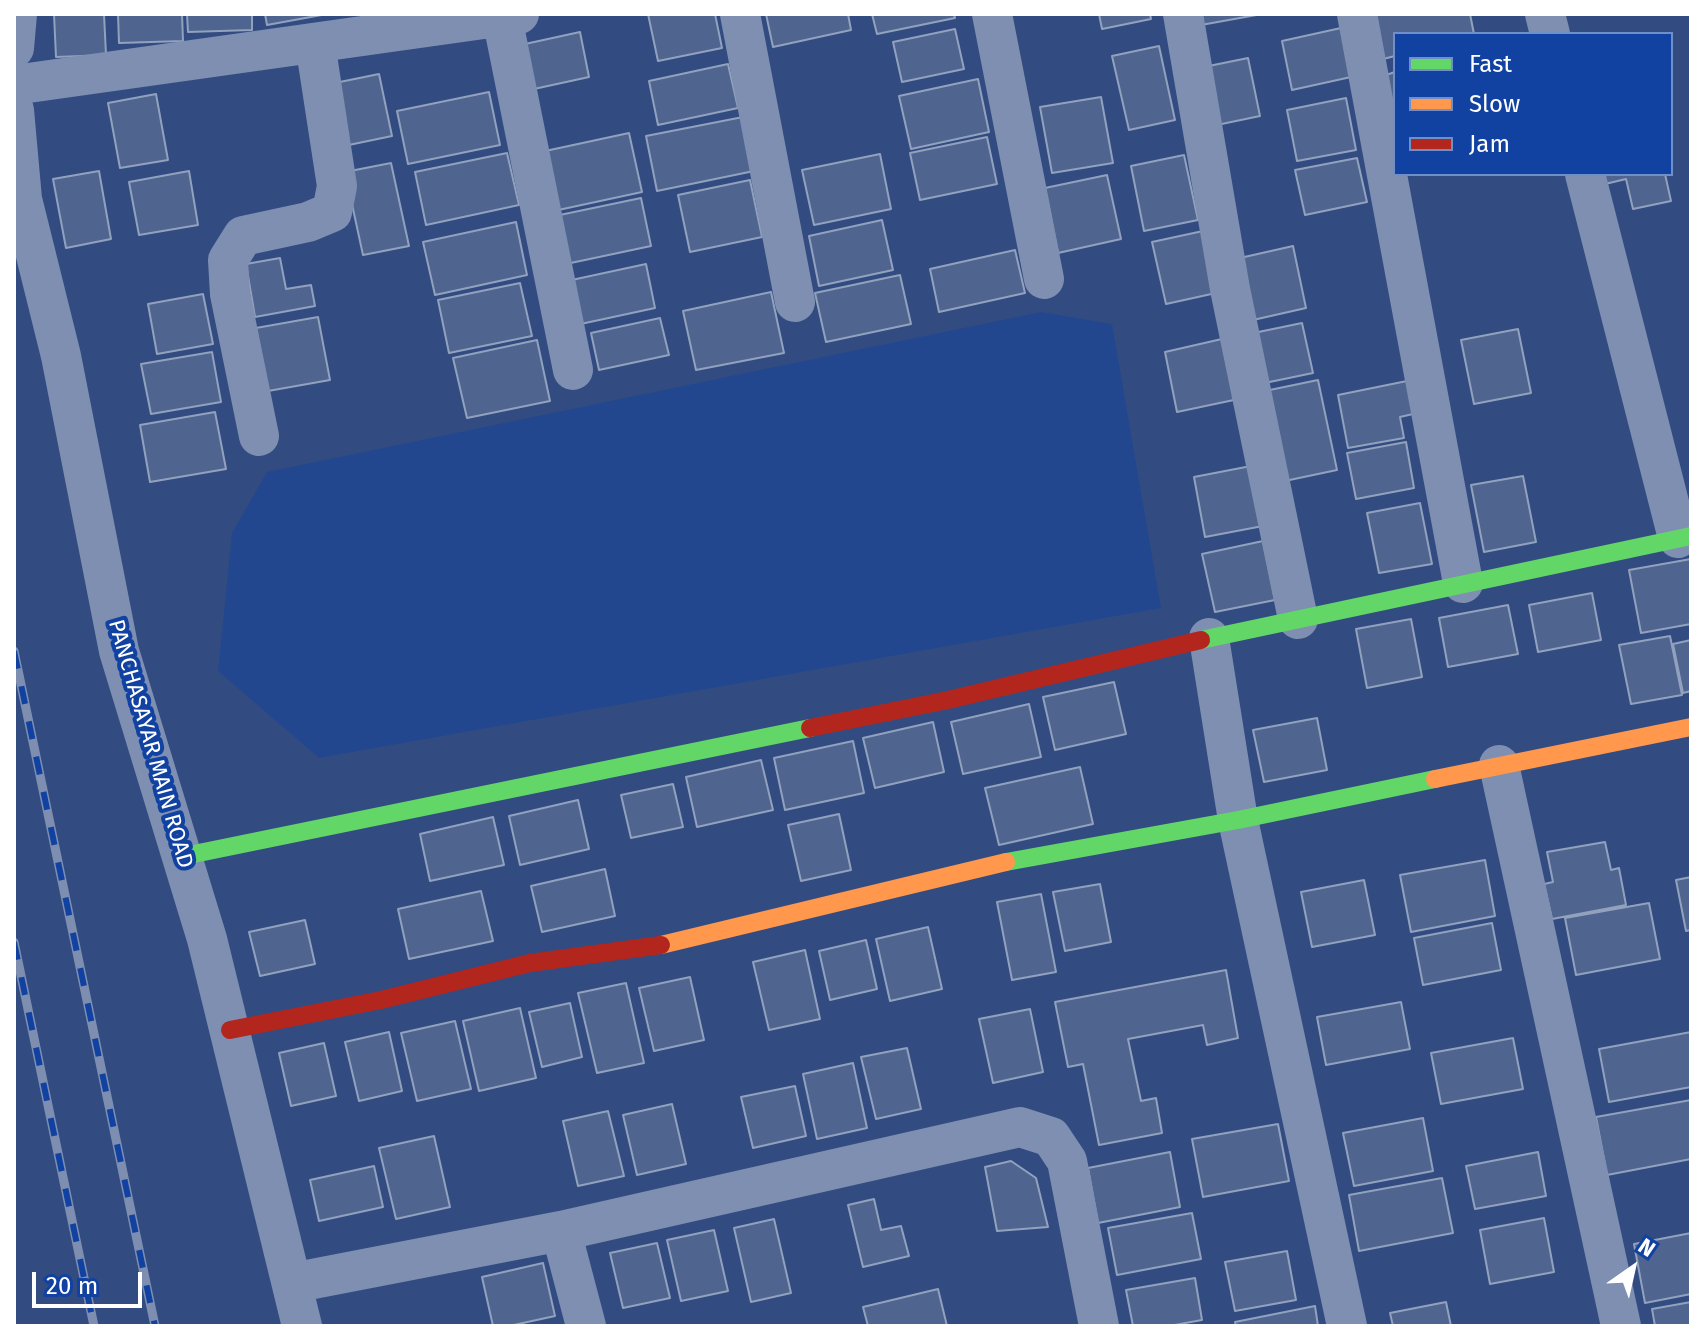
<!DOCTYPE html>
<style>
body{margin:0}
#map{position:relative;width:1705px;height:1340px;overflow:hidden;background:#324c81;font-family:"Fira Sans",sans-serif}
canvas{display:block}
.frame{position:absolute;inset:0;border:16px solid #fff;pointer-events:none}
.legend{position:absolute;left:1393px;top:32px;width:280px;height:144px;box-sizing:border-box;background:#1142a2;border:2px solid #708ec7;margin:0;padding:10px 14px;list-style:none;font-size:24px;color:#fff}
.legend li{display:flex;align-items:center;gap:16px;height:40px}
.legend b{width:40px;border:2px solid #708ec7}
.north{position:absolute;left:1593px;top:1228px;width:80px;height:80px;-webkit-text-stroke:6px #1142a2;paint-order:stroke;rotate:34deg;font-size:22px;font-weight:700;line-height:32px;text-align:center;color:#fff}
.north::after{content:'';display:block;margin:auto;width:28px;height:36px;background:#fff;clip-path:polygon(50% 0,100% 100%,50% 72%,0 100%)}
.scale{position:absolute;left:32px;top:1272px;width:110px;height:36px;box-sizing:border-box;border:4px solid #fff;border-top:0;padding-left:10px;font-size:24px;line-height:28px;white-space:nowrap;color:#fff;-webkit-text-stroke:6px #1142a2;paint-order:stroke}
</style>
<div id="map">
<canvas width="1705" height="1340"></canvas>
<div class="frame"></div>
<ul class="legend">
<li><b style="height:10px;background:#63d668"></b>Fast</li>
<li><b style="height:10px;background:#ff974d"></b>Slow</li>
<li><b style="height:10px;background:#b3261e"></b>Jam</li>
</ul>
<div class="north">N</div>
<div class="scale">20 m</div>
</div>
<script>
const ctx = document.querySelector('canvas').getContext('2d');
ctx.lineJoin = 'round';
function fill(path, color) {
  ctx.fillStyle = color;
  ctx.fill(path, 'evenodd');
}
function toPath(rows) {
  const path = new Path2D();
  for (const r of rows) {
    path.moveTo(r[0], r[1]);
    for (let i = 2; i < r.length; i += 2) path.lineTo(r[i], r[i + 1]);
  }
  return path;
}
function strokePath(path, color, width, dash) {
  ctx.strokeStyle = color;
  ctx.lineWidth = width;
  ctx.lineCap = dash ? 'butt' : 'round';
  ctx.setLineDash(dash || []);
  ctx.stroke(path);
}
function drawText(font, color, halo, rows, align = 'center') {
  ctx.font = font + ' "Fira Sans",sans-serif';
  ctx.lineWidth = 8;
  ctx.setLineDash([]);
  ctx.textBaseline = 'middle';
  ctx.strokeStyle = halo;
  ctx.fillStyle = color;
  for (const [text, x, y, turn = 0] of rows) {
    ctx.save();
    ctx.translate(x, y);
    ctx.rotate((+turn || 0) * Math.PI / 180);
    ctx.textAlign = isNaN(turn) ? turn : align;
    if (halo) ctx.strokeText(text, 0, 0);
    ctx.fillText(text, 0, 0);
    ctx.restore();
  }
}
fill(toPath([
 [1041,312,1112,324,1161,608,319,758,218,671,232,533,267,472]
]), '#23478f');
const building = toPath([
 [54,14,104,14,106,55,56,57,54,14],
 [118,14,182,14,183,41,119,43,118,14],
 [187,14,252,14,252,30,188,32,187,14],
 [265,14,327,14,267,25,265,14],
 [648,14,715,14,722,48,658,61,648,14],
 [766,14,848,14,851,30,773,47,766,14],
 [872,14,954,14,955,18,877,34,872,14],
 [1099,14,1150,14,1151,19,1102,29,1099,14],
 [1199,14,1262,14,1201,25,1199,14],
 [1374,14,1470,14,1474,34,1395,34,1395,56,1383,59,1374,14],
 [1341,28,1351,77,1292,90,1282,41,1341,28],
 [955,29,964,69,902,82,893,42,955,29],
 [580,32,589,77,534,89,525,44,580,32],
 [1159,46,1175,120,1129,130,1112,56,1159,46],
 [1248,58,1260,116,1212,126,1199,68,1248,58],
 [728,64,738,108,658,125,649,81,728,64],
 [1395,72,1395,123,1380,77,1395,72],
 [379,74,392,136,344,146,330,84,379,74],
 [978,79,989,132,911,149,899,96,978,79],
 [489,92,500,145,408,164,397,111,489,92],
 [156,94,168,160,120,168,108,103,156,94],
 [1101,97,1113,163,1052,173,1040,107,1101,97],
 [1346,98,1356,150,1297,161,1287,110,1346,98],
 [743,117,754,171,657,191,646,136,743,117],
 [629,133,642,192,549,212,536,153,629,133],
 [987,137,997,184,920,200,910,153,987,137],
 [507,153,519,205,426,225,415,172,507,153],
 [880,154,891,209,814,225,802,170,880,154],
 [1184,155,1198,220,1144,231,1131,166,1184,155],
 [1357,158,1367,202,1305,215,1295,170,1357,158],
 [391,163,409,246,363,255,345,172,391,163],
 [99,171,111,239,66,248,53,179,99,171],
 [189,171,198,225,139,235,129,182,189,171],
 [1603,174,1665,174,1671,201,1633,209,1626,179,1605,184,1603,174],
 [1107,175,1121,239,1058,253,1045,188,1107,175],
 [750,180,762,237,690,252,678,195,750,180],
 [641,198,651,246,566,264,555,216,641,198],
 [882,220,893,270,819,286,809,236,882,220],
 [516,222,527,275,435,295,423,242,516,222],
 [1203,231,1216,293,1166,304,1152,242,1203,231],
 [1293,246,1306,308,1253,320,1240,258,1293,246],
 [1015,250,1025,293,939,312,930,269,1015,250],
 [280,258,286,289,311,285,315,306,255,317,246,264,280,258],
 [646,264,655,308,576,325,567,281,646,264],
 [900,275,911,324,826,342,815,293,900,275],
 [520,283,532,336,449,353,438,300,520,283],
 [771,292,784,353,696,370,683,311,771,292],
 [203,294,213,344,157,354,148,304,203,294],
 [318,317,330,380,268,391,256,328,318,317],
 [660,318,669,355,599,370,591,333,660,318],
 [1302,323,1313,373,1255,385,1244,335,1302,323],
 [1518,329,1531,393,1474,404,1461,340,1518,329],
 [1235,336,1248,397,1177,412,1165,352,1235,336],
 [537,340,550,401,467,418,453,358,537,340],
 [212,352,221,402,151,414,141,364,212,352],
 [1318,380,1337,470,1280,482,1260,392,1318,380],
 [1407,381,1413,414,1400,417,1404,438,1348,448,1338,395,1407,381],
 [215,412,226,469,150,482,140,425,215,412],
 [1406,442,1414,488,1356,499,1347,453,1406,442],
 [1251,466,1263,526,1205,537,1194,477,1251,466],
 [1523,476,1536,542,1484,552,1471,485,1523,476],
 [1420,503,1432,564,1379,573,1367,513,1420,503],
 [1263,541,1275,600,1215,612,1202,554,1263,541],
 [1691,559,1691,624,1641,633,1629,570,1691,559],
 [1592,593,1601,640,1538,652,1529,605,1592,593],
 [1508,605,1518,654,1448,667,1439,618,1508,605],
 [1411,619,1422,677,1367,688,1356,629,1411,619],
 [1670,636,1682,695,1631,704,1619,645,1670,636],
 [1691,640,1691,691,1683,693,1673,644,1691,640],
 [1114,682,1126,734,1055,750,1043,697,1114,682],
 [1029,704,1041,757,963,774,951,722,1029,704],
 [1317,718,1327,770,1264,782,1253,730,1317,718],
 [933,722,944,772,875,788,863,738,933,722],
 [853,741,864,793,785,810,774,758,853,741],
 [761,760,773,810,697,827,686,777,761,760],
 [1080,767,1093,824,999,845,985,788,1080,767],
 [673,784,683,827,631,838,621,795,673,784],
 [578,800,589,849,520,865,509,816,578,800],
 [839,814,851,870,801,881,788,825,839,814],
 [493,817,504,865,430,881,420,834,493,817],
 [1605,842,1611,870,1619,868,1626,905,1552,919,1544,884,1553,882,1547,852,1605,842],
 [1485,860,1495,916,1411,932,1400,875,1485,860],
 [605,869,615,916,542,932,531,886,605,869],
 [1691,877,1691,930,1686,931,1676,880,1691,877],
 [1364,880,1375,935,1312,947,1301,892,1364,880],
 [1100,884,1111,942,1065,951,1053,892,1100,884],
 [481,891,493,941,409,959,398,909,481,891],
 [1041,894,1056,972,1012,980,997,902,1041,894],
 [1649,903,1660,959,1576,975,1565,918,1649,903],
 [305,920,315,964,260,976,249,932,305,920],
 [1492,923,1501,970,1423,985,1414,938,1492,923],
 [928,927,942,989,890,1001,876,939,928,927],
 [866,940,877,989,830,1000,819,951,866,940],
 [805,950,820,1019,769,1030,753,962,805,950],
 [1226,970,1238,1038,1207,1045,1203,1025,1128,1039,1141,1101,1156,1098,1162,1133,1099,1145,1083,1064,1068,1067,1055,1002,1226,970],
 [690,977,704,1040,654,1051,639,988,690,977],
 [626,983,644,1063,597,1073,578,993,626,983],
 [1401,1002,1410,1049,1326,1065,1317,1017,1401,1002],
 [570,1003,582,1057,542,1067,529,1012,570,1003],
 [520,1008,536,1078,479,1091,463,1021,520,1008],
 [1030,1009,1043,1072,993,1083,979,1019,1030,1009],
 [455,1021,471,1089,417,1101,401,1033,455,1021],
 [389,1032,402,1091,359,1101,345,1042,389,1032],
 [1691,1032,1691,1087,1609,1102,1599,1049,1691,1032],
 [1513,1038,1523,1089,1441,1104,1431,1053,1513,1038],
 [324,1043,336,1096,291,1106,279,1053,324,1043],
 [907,1048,921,1109,876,1119,861,1057,907,1048],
 [853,1063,867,1128,817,1139,803,1074,853,1063],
 [795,1086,806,1136,753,1148,741,1097,795,1086],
 [1691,1100,1691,1159,1607,1175,1596,1117,1691,1100],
 [672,1104,686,1164,637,1175,623,1115,672,1104],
 [608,1111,624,1176,578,1186,563,1121,608,1111],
 [1423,1118,1433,1171,1354,1186,1343,1133,1423,1118],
 [1278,1124,1289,1181,1203,1197,1192,1139,1278,1124],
 [434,1136,450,1207,396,1219,379,1148,434,1136],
 [1170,1152,1180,1207,1098,1223,1088,1168,1170,1152],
 [1538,1152,1546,1196,1475,1209,1466,1166,1538,1152],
 [1011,1161,1036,1178,1048,1227,997,1231,985,1167,1011,1161],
 [374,1166,383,1207,319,1221,310,1180,374,1166],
 [1442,1178,1453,1233,1359,1251,1349,1195,1442,1178],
 [874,1199,881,1230,901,1226,909,1256,863,1267,848,1205,874,1199],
 [1192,1213,1201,1259,1117,1275,1108,1228,1192,1213],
 [1544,1218,1554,1272,1490,1284,1480,1230,1544,1218],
 [774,1219,791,1293,751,1302,734,1228,774,1219],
 [714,1230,728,1291,681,1301,667,1240,714,1230],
 [1691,1233,1691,1294,1645,1303,1634,1244,1691,1233],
 [657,1243,670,1298,623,1308,610,1253,657,1243],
 [1287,1251,1296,1300,1235,1311,1225,1262,1287,1251],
 [543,1263,555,1316,509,1326,493,1326,482,1277,543,1263],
 [1195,1278,1202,1320,1169,1326,1133,1326,1126,1290,1195,1278],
 [938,1289,947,1326,868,1326,863,1307,938,1289],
 [1446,1302,1451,1326,1393,1326,1390,1313,1446,1302],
 [1691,1302,1691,1326,1655,1326,1652,1309,1691,1302],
 [1315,1306,1318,1326,1236,1326,1235,1322,1315,1306]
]);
fill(building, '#4f658f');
strokePath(building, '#92a1be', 2);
strokePath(toPath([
 [740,14,795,302],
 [992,14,1044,279],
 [1183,14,1230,289,1298,619],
 [1357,14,1463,583],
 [1545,14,1550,34],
 [502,17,573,370],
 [14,48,17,14],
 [14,85,519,14],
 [14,110,22,199,61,356,119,651,207,939,302,1326],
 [1585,174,1678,538],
 [259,436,230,294,228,260,243,236,308,222,332,212,337,186,315,43],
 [1209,638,1238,820,1347,1326],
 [1499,765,1621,1326],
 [561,1231,586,1326],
 [292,1283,561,1231,1020,1127,1051,1137,1067,1161,1099,1326]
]), '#7e8fb1', 40);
strokePath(toPath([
 [1201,640,1691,536],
 [184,856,810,728],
 [1006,862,1238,820,1435,779]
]), '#63d668', 18);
strokePath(toPath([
 [1435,779,1691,727],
 [661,945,1006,862]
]), '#ff974d', 18);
strokePath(toPath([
 [810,728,948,700,1201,640],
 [230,1030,381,1000,530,963,661,945]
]), '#b3261e', 18);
const rail = toPath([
 [14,651,155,1326],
 [14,942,94,1326]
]);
strokePath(rail, '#7d8eb0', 9);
strokePath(rail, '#1142a2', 6, [18]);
drawText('22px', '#fff', '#1142a2', [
 ["PANCHASAYAR MAIN ROAD",150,744,74]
]);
</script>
